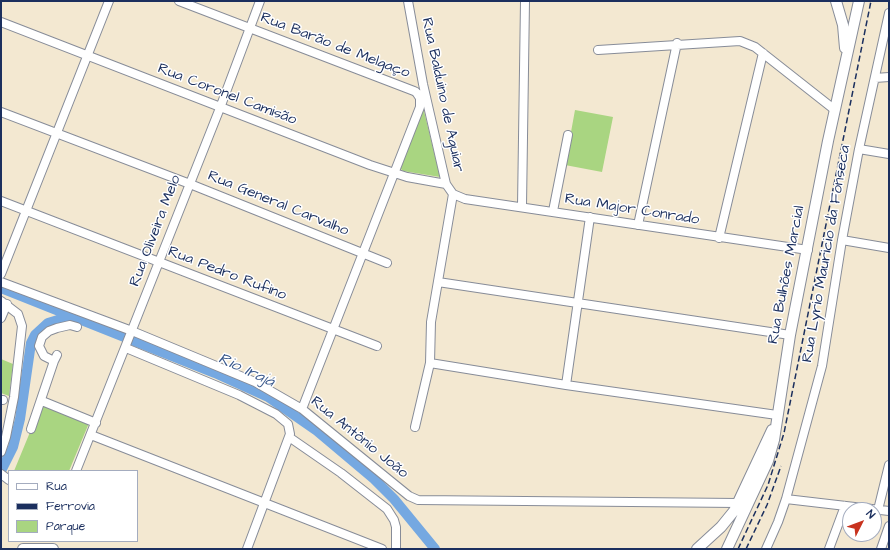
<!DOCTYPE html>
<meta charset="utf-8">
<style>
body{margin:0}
#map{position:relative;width:890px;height:550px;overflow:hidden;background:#f3e8d1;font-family:"Architects Daughter",sans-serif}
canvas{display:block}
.frame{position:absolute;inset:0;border:2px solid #1b2f5e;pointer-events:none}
.legend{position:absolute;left:8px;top:470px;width:130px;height:72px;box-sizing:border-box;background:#fff;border:1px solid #a4acbf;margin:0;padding:5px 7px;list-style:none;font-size:12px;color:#1b2f5e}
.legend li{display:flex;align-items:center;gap:8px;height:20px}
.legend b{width:20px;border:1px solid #a4acbf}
.north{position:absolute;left:842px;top:502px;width:40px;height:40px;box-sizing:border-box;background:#fff;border:1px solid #a4acbf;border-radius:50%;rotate:48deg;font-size:11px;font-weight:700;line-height:16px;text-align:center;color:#1b2f5e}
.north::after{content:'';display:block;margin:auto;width:14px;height:18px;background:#c8321e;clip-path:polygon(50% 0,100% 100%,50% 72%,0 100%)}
</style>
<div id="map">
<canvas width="890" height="550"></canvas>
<div class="frame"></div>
<ul class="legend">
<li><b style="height:5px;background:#fff"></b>Rua</li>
<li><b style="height:5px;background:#1b2f5e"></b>Ferrovia</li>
<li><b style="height:11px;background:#a9d581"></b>Parque</li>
</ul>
<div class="north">N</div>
</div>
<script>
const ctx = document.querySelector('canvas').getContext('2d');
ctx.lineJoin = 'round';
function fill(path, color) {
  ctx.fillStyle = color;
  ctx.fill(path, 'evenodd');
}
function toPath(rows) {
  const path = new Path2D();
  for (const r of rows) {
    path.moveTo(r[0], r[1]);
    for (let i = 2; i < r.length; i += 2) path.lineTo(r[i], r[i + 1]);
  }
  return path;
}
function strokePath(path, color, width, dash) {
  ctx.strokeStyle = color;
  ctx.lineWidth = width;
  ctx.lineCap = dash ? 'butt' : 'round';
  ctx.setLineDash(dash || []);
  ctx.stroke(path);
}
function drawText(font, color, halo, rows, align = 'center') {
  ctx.font = font + ' "Architects Daughter",sans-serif';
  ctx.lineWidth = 3;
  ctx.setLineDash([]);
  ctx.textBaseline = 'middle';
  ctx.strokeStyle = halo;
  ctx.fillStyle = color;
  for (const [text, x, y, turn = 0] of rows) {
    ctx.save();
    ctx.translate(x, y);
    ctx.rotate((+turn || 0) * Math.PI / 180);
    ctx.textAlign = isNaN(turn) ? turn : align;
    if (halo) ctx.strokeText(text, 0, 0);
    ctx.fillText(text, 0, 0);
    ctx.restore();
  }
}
fill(toPath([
 [421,110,424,111,440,177,403,171,400,168],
 [575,110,613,117,602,172,565,165],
 [1,359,13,364,9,396,1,393],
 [42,403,89,423,69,471,14,471]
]), '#a9d581');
strokePath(toPath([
 [1,288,215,373,268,397,317,431,374,479,394,499,435,549],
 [1,471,13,447,20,419,31,343,35,335,48,323,71,316]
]), '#75a8e1', 10);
const minor = toPath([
 [179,1,414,91,420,95],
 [408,1,423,84,446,184,453,194,465,199,808,250],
 [1,22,370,165,407,177,446,184],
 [598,50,740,41,755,47,835,110],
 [875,78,889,77],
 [1,112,190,184,387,263],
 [859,149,889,154],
 [1,201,377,346],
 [522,206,525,1],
 [553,211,568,135],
 [638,225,677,43],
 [719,238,763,53],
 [842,240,889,248],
 [1,274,109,1],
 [1,282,132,331,255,382,302,409,409,496,418,500,738,503],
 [438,282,790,335],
 [1,301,18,314,22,326,14,397,6,437,1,452],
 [1,318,7,304],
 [126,348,239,395,276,414,288,424,290,434,247,549],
 [57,355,54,361,44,356,39,346,42,337,49,331,57,328,70,325,77,327],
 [430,363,566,385,777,415],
 [566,385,590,217],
 [1,400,3,400],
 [42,401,96,423],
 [302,409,420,107,420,98,416,92],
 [415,427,430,363,431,322,453,194],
 [31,429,54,361],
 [91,435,382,549],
 [289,437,341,473,387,509,394,520,396,527,396,549],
 [76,471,220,108,260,1],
 [1,474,9,480],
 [786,499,889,511],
 [878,510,889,465],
 [766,549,778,522,786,499,822,366,842,240,859,149,889,13],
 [829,549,845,506],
 [881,549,889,526]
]);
const major = toPath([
 [836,1,843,25,845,48],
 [23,549,53,549],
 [697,549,721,527,734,511,772,430],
 [727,549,768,461,774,440,790,335,828,141,859,1]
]);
strokePath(minor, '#878c98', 10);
strokePath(major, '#878c98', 12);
strokePath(minor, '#fff', 8);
strokePath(major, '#fff', 10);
strokePath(toPath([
 [738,549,768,485,784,433,871,1],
 [746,549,767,505,781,466]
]), '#1b2f5e', 1.5, [6, 3]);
drawText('15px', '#1b2f5e', '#fff', [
 ["Rua Barão de Melgaço",335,46,21],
 ["Rua Coronel Camisão",227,95,21],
 ["Rua Balduino de Aguiar",442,95,78],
 ["Rua General Carvalho",278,204,22],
 ["Rua Major Conrado",632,210,9],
 ["Rua Oliveira Melo",156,231,-69],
 ["Rua Lyrio Mauricio da Fonseca",827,254,-80],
 ["Rua Pedro Rufino",227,274,21],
 ["Rua Bulhões Marcial",787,275,-79],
 ["Rua Antônio João",359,438,39]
]);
drawText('italic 16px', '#3a598c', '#fff', [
 ["Rio Irajá",246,371,25]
]);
</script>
